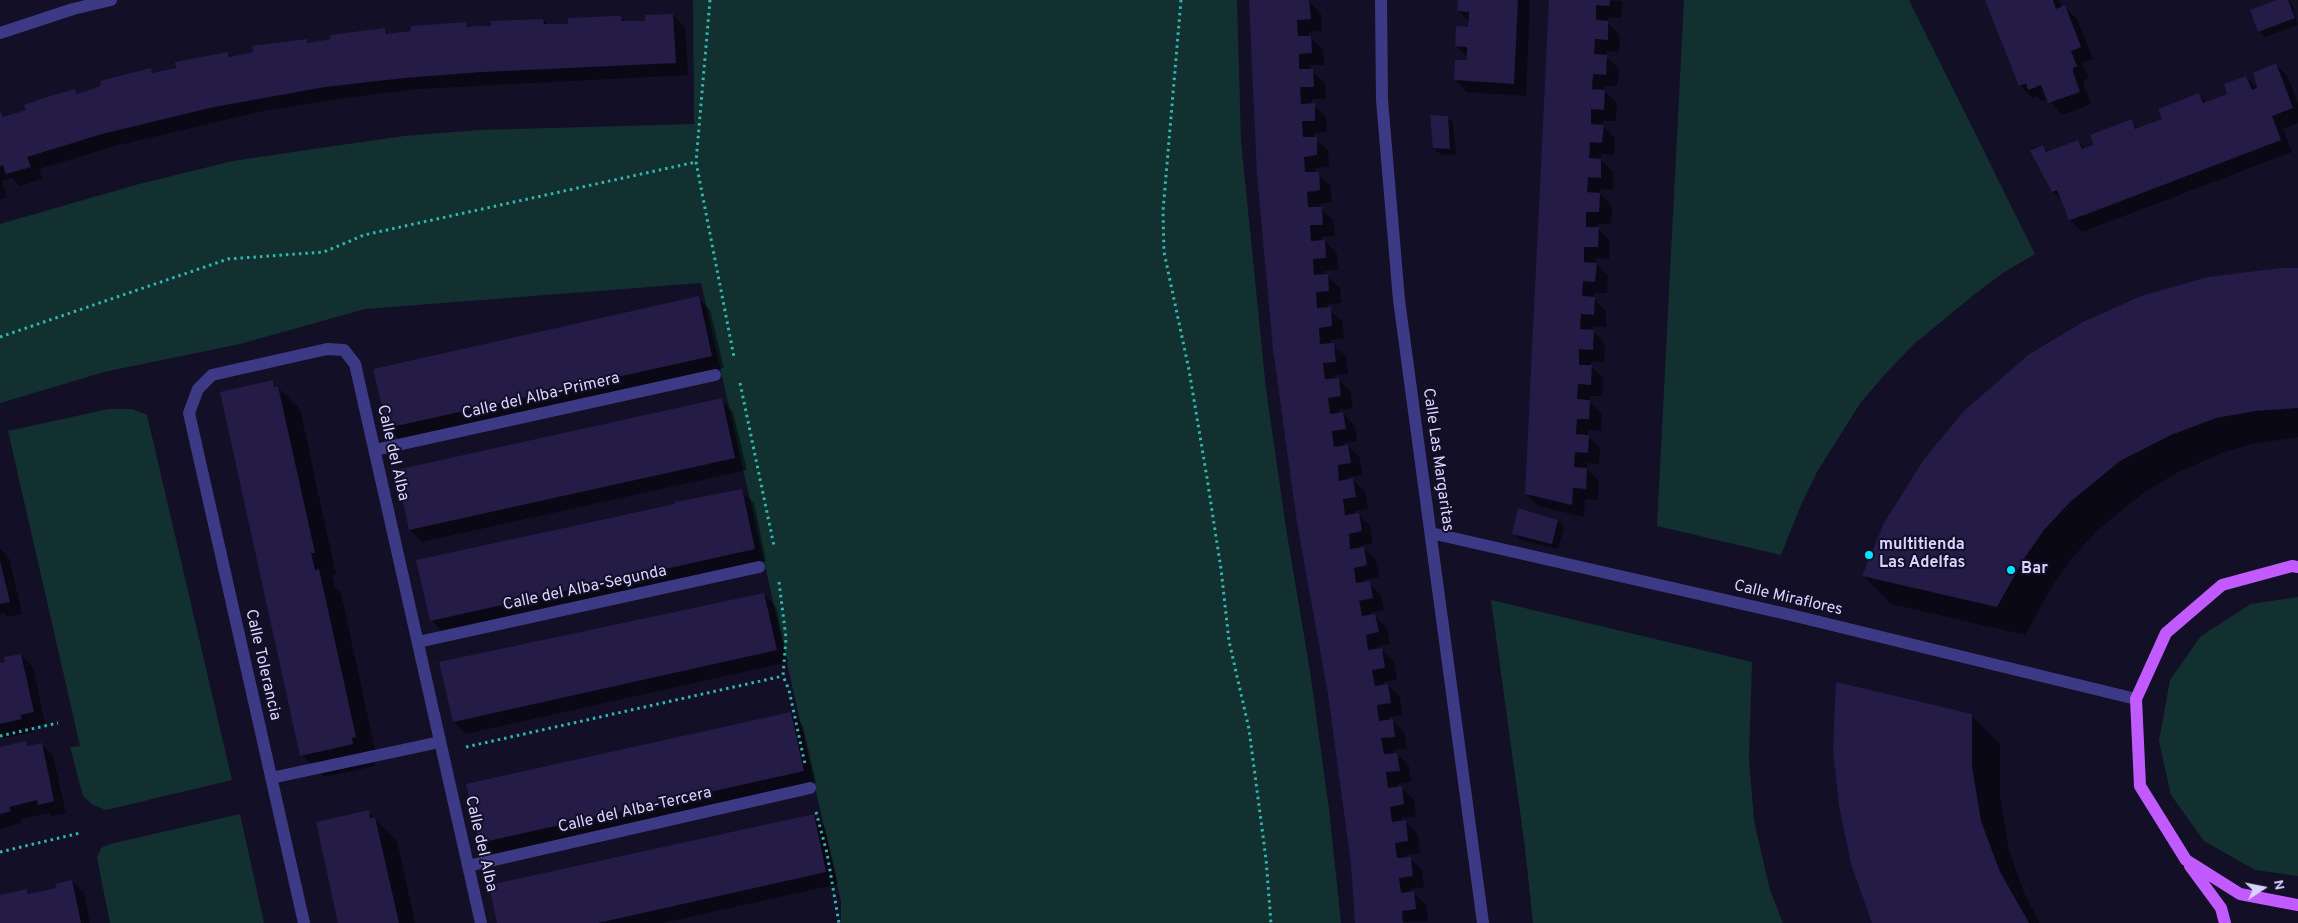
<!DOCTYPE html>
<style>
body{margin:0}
#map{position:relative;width:2298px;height:923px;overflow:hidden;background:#130f26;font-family:Overpass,sans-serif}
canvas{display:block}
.north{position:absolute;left:2238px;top:863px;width:50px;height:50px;-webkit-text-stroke:4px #130f26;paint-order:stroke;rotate:79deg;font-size:14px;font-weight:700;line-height:20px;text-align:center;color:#d9d4ff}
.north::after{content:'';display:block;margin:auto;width:18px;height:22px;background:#d9d4ff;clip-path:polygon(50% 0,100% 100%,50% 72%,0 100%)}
</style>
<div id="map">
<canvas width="2298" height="923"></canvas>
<div class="north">N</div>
</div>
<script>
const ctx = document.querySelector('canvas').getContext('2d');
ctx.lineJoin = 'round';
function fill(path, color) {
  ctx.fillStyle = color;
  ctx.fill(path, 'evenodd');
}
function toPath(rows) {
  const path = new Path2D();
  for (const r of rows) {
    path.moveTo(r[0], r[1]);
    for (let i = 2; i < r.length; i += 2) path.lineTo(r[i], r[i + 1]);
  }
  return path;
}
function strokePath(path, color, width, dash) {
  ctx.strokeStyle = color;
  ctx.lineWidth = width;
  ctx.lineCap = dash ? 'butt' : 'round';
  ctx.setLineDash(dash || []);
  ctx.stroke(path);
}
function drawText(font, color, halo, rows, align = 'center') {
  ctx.font = font + ' Overpass,sans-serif';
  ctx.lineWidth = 4;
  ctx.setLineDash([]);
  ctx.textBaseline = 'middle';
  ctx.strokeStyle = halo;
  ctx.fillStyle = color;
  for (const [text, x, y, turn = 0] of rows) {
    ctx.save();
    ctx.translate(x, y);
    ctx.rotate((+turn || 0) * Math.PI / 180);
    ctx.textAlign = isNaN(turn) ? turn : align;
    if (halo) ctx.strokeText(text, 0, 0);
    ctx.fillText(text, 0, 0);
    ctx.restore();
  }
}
fill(toPath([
 [693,0,1237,0,1241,141,1266,389,1286,528,1310,671,1329,809,1341,923,841,923,841,902,701,283,365,309,240,344,104,372,0,403,0,224,139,184,233,161,320,148,404,136,480,130,694,124],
 [1684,0,1909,0,2035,254,2003,273,1975,294,1914,344,1888,371,1861,402,1817,472,1801,505,1781,555,1657,526],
 [108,409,132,409,147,415,232,780,106,810,93,805,83,796,70,747,80,746,8,431],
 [2298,597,2298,876,2255,870,2204,841,2171,795,2159,741,2170,680,2201,636,2251,604],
 [1491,600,1752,662,1749,758,1754,821,1770,890,1783,923,1533,923,1525,848],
 [240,814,264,923,110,923,97,858,101,848,110,844]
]), '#12302f');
fill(toPath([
 [1251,0,1308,0,1321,14,1322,31,1309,32,1309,37,1323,49,1324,65,1310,65,1311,70,1325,83,1326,99,1312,99,1312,104,1326,117,1327,132,1314,133,1314,138,1328,150,1329,167,1315,168,1316,173,1330,185,1332,202,1319,204,1319,208,1333,220,1335,236,1321,237,1322,242,1325,241,1337,254,1338,270,1324,271,1325,276,1327,276,1340,288,1341,303,1327,304,1328,309,1342,321,1344,338,1331,340,1331,344,1346,356,1348,374,1334,375,1335,379,1338,379,1350,391,1353,408,1339,410,1340,414,1343,413,1355,426,1357,441,1344,443,1344,447,1348,446,1360,458,1362,475,1349,477,1350,480,1353,480,1365,492,1368,509,1355,511,1355,514,1358,514,1370,526,1373,543,1360,546,1360,549,1364,548,1376,561,1379,577,1365,580,1366,583,1369,583,1381,595,1384,610,1371,613,1371,616,1375,616,1387,628,1390,644,1377,646,1378,650,1381,649,1394,661,1397,680,1383,682,1384,686,1388,685,1400,697,1402,715,1389,717,1389,721,1392,720,1404,732,1407,749,1393,750,1394,754,1397,754,1409,766,1411,782,1398,784,1398,788,1401,787,1414,800,1416,816,1402,818,1402,822,1406,822,1418,834,1420,853,1406,855,1407,858,1410,858,1422,870,1424,888,1411,889,1411,893,1414,893,1426,905,1428,921,1357,923,1352,864],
 [1459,0,1530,0,1526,96,1467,92,1455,80,1468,62,1468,57,1456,46,1470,29,1470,22,1458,11],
 [1550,0,1622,1,1621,18,1608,17,1608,23,1620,35,1619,52,1607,51,1606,57,1619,69,1617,86,1605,86,1605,91,1617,103,1616,121,1603,121,1603,126,1615,138,1614,155,1601,154,1601,160,1613,172,1613,190,1600,189,1600,194,1612,206,1611,224,1598,224,1598,228,1610,241,1609,259,1596,258,1596,263,1608,276,1607,293,1595,293,1594,299,1606,311,1606,327,1593,326,1593,331,1605,344,1604,362,1591,361,1591,366,1604,379,1602,396,1590,396,1590,402,1602,414,1601,431,1588,430,1588,436,1600,448,1599,464,1587,463,1587,469,1599,481,1598,500,1585,499,1584,517,1538,506,1526,494],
 [1987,0,2059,0,2062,8,2065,7,2077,19,2093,59,2082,63,2089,79,2084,80,2084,85,2091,104,2062,115,2048,99,2042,101,2036,96,2032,98,2020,85],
 [2281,0,2288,0,2292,4,2298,25,2265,37,2259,31],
 [673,15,685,27,688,75,417,89,337,99,263,111,115,146,39,169,42,179,20,186,12,178,2,181,7,197,0,199,0,114,5,118,75,90,79,94,150,70,155,74,228,53,232,57,306,40,310,44,385,30,390,35,466,23,470,28,543,20,548,25,569,25,621,17,626,22,646,22],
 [2276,65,2288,77,2298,104,2298,123,2283,129,2292,152,2082,232,2070,220,2063,201,2053,192,2043,147,2048,152,2077,141,2086,149,2096,145,2131,121,2139,129,2164,120,2199,95,2207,103,2229,95,2246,77,2259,90],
 [1447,117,1453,123,1456,155,1440,154,1434,148],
 [2298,270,2298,437,2252,444,2222,453,2176,473,2142,494,2098,530,2072,558,2053,585,2025,635,1891,604,1863,575,1885,523,1900,497,1941,438],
 [698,298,710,310,724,368,400,440,388,428],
 [272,382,300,409,336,575,332,575,335,587,341,593,377,759,374,760,375,766,324,777,302,755],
 [721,400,733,412,747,470,422,542,410,530,398,471],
 [741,491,754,503,766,561,443,632,431,620,677,505],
 [1518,509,1558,521,1564,527,1558,549,1520,540,1514,534],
 [0,549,9,558,22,614,7,617,4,613,0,614],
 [764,594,776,607,788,662,466,734,454,722,440,663],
 [21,655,33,667,45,724,31,727,33,732,3,738,0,735,0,664],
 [791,713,803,726,816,783,492,855,480,843,467,785],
 [1971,715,2000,744,2000,796,2009,850,2025,895,2040,923,1874,923],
 [25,743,29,747,41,744,53,756,66,813,52,816,48,813,21,819,22,823,0,829,0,748],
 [368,812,397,841,415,923,340,923],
 [813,815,825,828,838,884,663,923,498,923],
 [72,881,84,893,90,923,0,923,0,896,27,890,31,894,57,889]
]), '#0007');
fill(toPath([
 [1249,0,1309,0,1311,19,1297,20,1298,36,1311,36,1312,53,1299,54,1299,69,1313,69,1314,87,1300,87,1301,104,1315,103,1315,121,1302,121,1303,137,1317,137,1317,155,1304,157,1305,172,1319,172,1320,190,1307,192,1308,207,1322,207,1323,225,1310,225,1311,241,1325,240,1326,258,1313,259,1314,275,1328,274,1329,291,1316,292,1317,308,1331,307,1332,326,1319,328,1320,344,1334,343,1336,362,1323,363,1325,379,1339,378,1341,396,1328,398,1330,414,1343,412,1346,429,1332,431,1334,447,1348,445,1351,463,1338,465,1339,481,1353,478,1356,497,1343,499,1345,515,1359,513,1362,531,1349,534,1350,549,1364,547,1367,565,1354,568,1356,583,1370,581,1373,598,1359,601,1362,616,1375,614,1379,632,1366,635,1368,650,1382,648,1385,668,1372,670,1375,686,1388,684,1391,703,1377,705,1379,721,1393,719,1395,737,1381,738,1384,754,1397,753,1400,771,1386,772,1388,788,1402,786,1404,804,1390,807,1392,822,1406,820,1408,841,1395,843,1397,858,1411,857,1413,876,1399,878,1401,893,1414,891,1416,909,1402,911,1403,923,1355,923,1351,864,1328,694,1297,523,1273,349,1257,175],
 [1458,0,1518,0,1514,84,1454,80,1455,60,1467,60,1467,47,1455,46,1456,26,1468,27,1469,12,1457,11],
 [1549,0,1610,0,1609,6,1596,5,1596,20,1608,21,1608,40,1595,39,1594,54,1607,55,1606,75,1593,74,1592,89,1605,90,1604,110,1591,109,1591,124,1604,125,1602,143,1590,142,1589,158,1601,159,1601,178,1588,177,1587,192,1600,193,1599,212,1586,212,1586,227,1599,227,1598,247,1584,247,1584,262,1597,263,1595,282,1583,281,1582,296,1595,297,1594,315,1581,314,1580,329,1594,330,1593,350,1579,349,1579,365,1592,365,1591,385,1578,384,1577,399,1590,400,1589,419,1577,419,1576,434,1589,435,1588,453,1575,452,1574,467,1587,468,1586,489,1573,488,1572,505,1525,494],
 [1985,0,2053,0,2056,9,2065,5,2081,47,2071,51,2077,66,2073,68,2073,72,2080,92,2048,103,2041,85,2028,90,2026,83,2019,86],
 [2277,0,2288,0,2295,18,2258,32,2250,10],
 [673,14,676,63,482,72,404,78,325,87,214,107,102,134,27,157,31,167,6,174,3,165,0,166,0,111,3,117,26,110,24,105,50,96,75,89,77,94,101,86,100,81,151,68,152,73,176,68,175,62,228,52,229,57,253,52,252,46,307,39,307,43,331,39,330,35,385,28,386,34,411,31,411,26,466,22,467,27,479,26,491,26,491,21,543,19,544,24,568,24,568,18,615,16,621,16,622,21,645,21,645,15],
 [2276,63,2293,108,2272,116,2281,140,2087,214,2069,220,2057,190,2052,192,2030,151,2043,145,2046,152,2078,140,2082,149,2094,145,2090,135,2132,119,2135,129,2162,119,2158,109,2199,93,2203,103,2227,94,2224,84,2246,76,2252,90,2257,88,2258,90,2253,73],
 [1430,115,1448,116,1450,149,1433,148],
 [2281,268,2298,268,2298,408,2255,411,2216,418,2171,435,2120,461,2070,502,2044,530,2025,557,1997,607,1862,576,1884,523,1924,459,1964,411,2028,355,2083,322,2141,296,2208,277],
 [699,296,712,356,387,428,373,369],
 [273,380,274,387,278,386,315,553,311,553,315,570,319,569,356,737,352,738,353,744,300,756,220,392],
 [722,398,735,458,409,530,396,470],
 [742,489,755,549,430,621,416,560,675,504,675,502],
 [1518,508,1558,520,1552,544,1512,534],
 [0,561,10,602,0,604],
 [764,593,777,650,453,722,439,662],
 [21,654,34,712,20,715,22,719,0,724,0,663,5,662,4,657],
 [1836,682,1972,714,1972,767,1981,821,2000,872,2029,923,1872,923,1851,864,1839,806,1833,750],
 [791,712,804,771,479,843,466,784],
 [26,741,27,746,42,743,54,801,38,805,37,800,9,807,11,811,0,814,0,747],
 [369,810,370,818,375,817,399,923,338,923,316,822],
 [814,814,826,872,598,923,497,923,489,885],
 [72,880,81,923,0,923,0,895,27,889,28,894,43,891,56,888,55,884]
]), '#241b47');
strokePath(toPath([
 [710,0,696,162,734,357],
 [1181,0,1163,211,1164,252,1189,370,1207,478,1221,569,1229,641,1249,729,1266,859,1271,923],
 [0,337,228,259,324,252,364,235,696,162],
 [740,383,774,546],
 [779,582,786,638,783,676,789,690,805,764],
 [0,736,58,723],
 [466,747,783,676],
 [816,812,827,853,839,923],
 [0,852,80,833]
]), '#2fb8b0', 3, [2.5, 4]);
strokePath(toPath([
 [1381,0,1382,100,1399,300,1483,923],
 [0,33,73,9,111,0],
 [375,450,715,375],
 [1431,533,1791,615,2136,699],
 [418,642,759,567],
 [271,778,440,742],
 [468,866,810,788],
 [304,923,189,413,198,389,212,375,327,349,344,350,355,364,481,923]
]), '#3d3a85', 12);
strokePath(toPath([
 [2298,567,2292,566,2222,585,2166,633,2136,699,2140,786,2186,860,2240,894,2298,905],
 [2190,866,2221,908,2225,923]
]), '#c25bff', 12);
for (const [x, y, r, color] of [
 [1869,555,5,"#00e5ff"],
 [2011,570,5,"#00e5ff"]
]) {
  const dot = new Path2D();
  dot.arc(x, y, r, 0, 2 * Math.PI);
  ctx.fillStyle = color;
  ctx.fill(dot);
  strokePath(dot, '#130f26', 2);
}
drawText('16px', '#d9d4ff', '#130f26', [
 ["Calle del Alba-Primera",541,397,-13],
 ["Calle del Alba",392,453,77],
 ["Calle Las Margaritas",1437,460,82],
 ["Calle del Alba-Segunda",585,589,-12],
 ["Calle Miraflores",1788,599,13],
 ["Calle Tolerancia",262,665,77],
 ["Calle del Alba-Tercera",635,811,-13],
 ["Calle del Alba",480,844,77]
]);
drawText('bold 16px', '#d9d4ff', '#130f26', [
 ["multitienda",1879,546],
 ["Las Adelfas",1879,564],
 ["Bar",2021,570]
], 'left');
</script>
